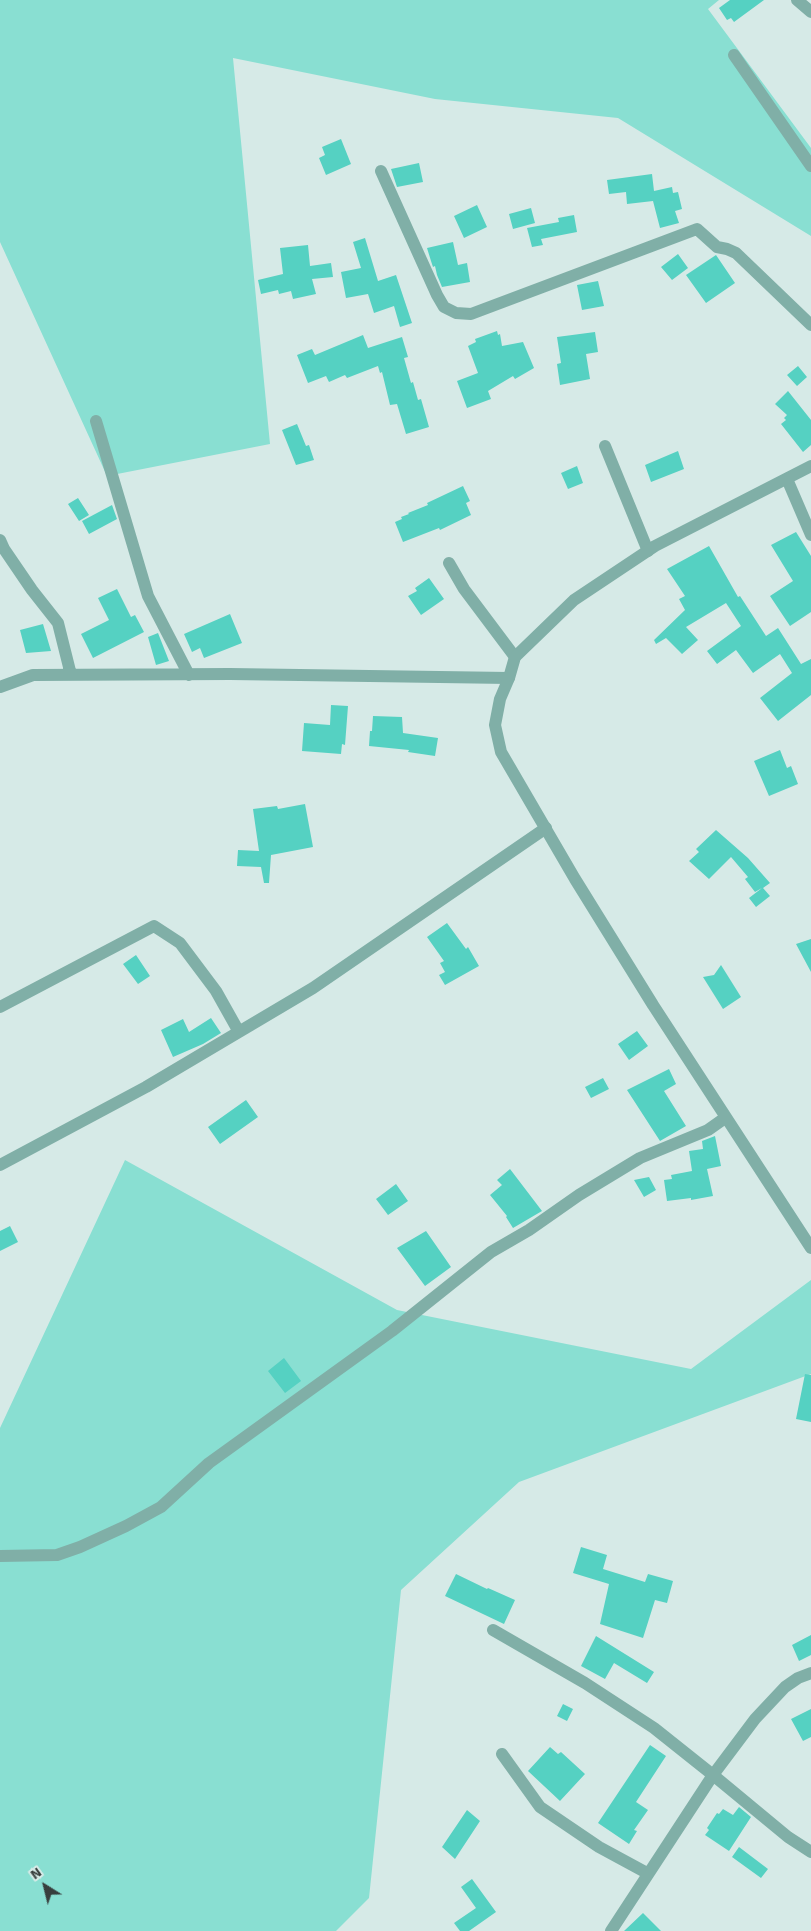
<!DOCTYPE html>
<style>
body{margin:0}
#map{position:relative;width:811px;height:1931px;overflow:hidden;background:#d6eae7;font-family:Signika,sans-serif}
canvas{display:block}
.north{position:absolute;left:20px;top:1861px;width:50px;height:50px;-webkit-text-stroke:4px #d6eae7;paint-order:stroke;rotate:324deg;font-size:14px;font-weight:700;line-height:20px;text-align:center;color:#373e3d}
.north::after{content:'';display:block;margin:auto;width:18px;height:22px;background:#373e3d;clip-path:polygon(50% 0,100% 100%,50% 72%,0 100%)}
</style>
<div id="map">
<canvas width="811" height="1931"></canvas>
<div class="north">N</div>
</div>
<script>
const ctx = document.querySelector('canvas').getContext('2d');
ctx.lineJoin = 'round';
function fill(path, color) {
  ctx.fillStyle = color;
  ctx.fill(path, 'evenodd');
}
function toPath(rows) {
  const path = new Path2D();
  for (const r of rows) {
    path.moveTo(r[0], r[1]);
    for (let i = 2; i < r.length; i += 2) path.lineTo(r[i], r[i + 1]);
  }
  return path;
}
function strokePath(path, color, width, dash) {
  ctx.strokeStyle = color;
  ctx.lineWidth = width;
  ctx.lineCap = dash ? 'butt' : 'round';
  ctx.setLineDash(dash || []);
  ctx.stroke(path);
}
fill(toPath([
 [0,0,719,0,708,9,811,148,811,236,618,118,435,99,233,58,270,444,107,476,0,242],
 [125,1160,397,1310,691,1369,811,1280,811,1374,519,1482,401,1590,369,1898,336,1931,0,1931,0,1428]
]), '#89dfd2');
fill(toPath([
 [730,0,764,0,734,22,731,18,727,20,719,8],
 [341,139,351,164,326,175,319,158,325,155,322,147],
 [419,163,423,182,397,187,391,169],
 [652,174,654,191,672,187,673,193,678,192,682,209,675,211,679,223,660,228,653,201,627,204,626,192,609,194,607,180],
 [477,205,487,227,464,238,454,216],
 [531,208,535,223,513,229,509,214],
 [574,215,577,232,541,239,543,245,532,247,527,228,559,222,558,218],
 [365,238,378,281,396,275,412,323,400,327,394,306,374,313,368,294,346,298,341,272,361,268,353,242],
 [453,242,458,265,467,263,470,282,442,287,437,275,435,266,433,267,431,261,427,248],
 [308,245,310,266,331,263,333,277,312,279,316,294,293,299,291,291,279,294,278,290,261,294,258,280,283,274,280,248],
 [678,254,688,268,672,280,661,267],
 [716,255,735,283,706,303,686,275],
 [598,281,604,306,582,310,577,285],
 [497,331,498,335,500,334,502,346,523,342,534,368,515,379,513,376,488,391,491,399,467,408,457,381,478,373,468,346,476,342,475,339],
 [595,332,598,352,586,354,590,379,560,385,557,364,561,363,557,337],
 [363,335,368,348,402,337,408,357,404,358,411,383,413,382,418,400,421,399,429,427,406,434,397,404,390,405,382,372,380,373,378,366,347,378,345,375,329,382,326,376,308,383,297,355,312,349,315,355],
 [798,366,807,377,797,386,787,375],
 [788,391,811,420,811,445,803,452,781,424,786,420,784,418,787,415,775,404],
 [297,424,306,446,309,445,314,460,296,465,282,430],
 [678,451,684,469,651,482,645,465],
 [577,466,583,483,568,489,561,473],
 [463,486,470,501,466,503,471,515,440,530,439,528,403,542,395,522,402,519,401,517,409,514,408,513,428,505,427,503],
 [78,498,89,515,79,521,68,504],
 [112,505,117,519,89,534,82,521],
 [796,532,811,556,811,612,790,626,770,596,793,581,771,545],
 [709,546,738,597,740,596,766,636,778,628,801,664,811,659,811,695,778,721,760,698,792,673,780,654,753,673,736,650,717,664,707,651,741,626,726,603,686,627,698,640,682,654,666,638,656,644,654,640,685,610,679,599,685,596,667,569],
 [429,578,444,599,421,615,408,596,417,591,415,588],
 [117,589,131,617,135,615,144,632,93,658,81,634,109,620,98,598],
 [230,614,242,643,204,658,200,648,192,652,184,634],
 [43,624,51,651,26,653,20,630],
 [158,633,169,661,156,665,148,637],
 [331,705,348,706,345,745,342,744,341,754,302,751,304,723,330,725],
 [373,716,402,717,403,733,438,738,435,756,408,752,409,750,369,746,370,731,372,731],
 [780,750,787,768,791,766,798,784,769,796,754,761],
 [305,804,313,847,271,855,269,883,264,883,261,867,237,866,238,850,259,851,253,809,277,806,278,809],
 [716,830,748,858,770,883,763,888,770,896,756,907,749,898,762,888,755,892,745,879,748,877,731,857,709,879,689,861,699,852,696,849],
 [447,923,466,949,468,947,479,966,445,985,439,975,445,972,440,963,444,961,427,937],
 [811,939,811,972,796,944],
 [136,955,150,976,138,984,123,964],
 [721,965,741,997,723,1009,703,977,714,975],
 [211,1018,221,1033,203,1044,173,1057,161,1030,183,1019,189,1032],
 [637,1031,648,1046,629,1060,618,1044],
 [669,1069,676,1084,664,1091,686,1126,660,1141,627,1090],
 [603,1078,609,1089,591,1098,585,1087],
 [246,1100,258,1117,220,1144,208,1127],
 [715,1136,721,1166,707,1169,713,1196,691,1200,691,1198,667,1201,664,1180,672,1179,671,1175,692,1171,689,1151,703,1149,702,1141],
 [510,1169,542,1211,513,1228,506,1217,507,1216,490,1195,502,1185,497,1180],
 [649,1177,656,1190,644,1197,634,1180],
 [396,1184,408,1201,388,1215,376,1199],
 [10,1226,18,1242,0,1251,0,1231],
 [426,1231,451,1267,425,1286,397,1248],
 [284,1358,301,1381,285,1393,268,1371],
 [805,1374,811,1375,811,1422,796,1419],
 [581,1547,607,1555,603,1569,645,1582,648,1574,673,1581,667,1603,655,1600,643,1638,600,1624,609,1584,573,1573],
 [456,1574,487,1589,488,1588,515,1600,504,1624,445,1596],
 [811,1635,811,1655,799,1661,792,1645],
 [596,1636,654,1672,647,1683,614,1663,605,1679,581,1666],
 [563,1704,573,1709,567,1721,557,1716],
 [811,1709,811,1737,803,1741,791,1719],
 [650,1745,666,1756,636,1802,648,1810,634,1830,637,1831,629,1844,598,1823],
 [550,1747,558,1754,561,1752,585,1774,560,1801,528,1771],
 [739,1807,751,1817,729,1851,705,1835,709,1830,707,1828,717,1813,719,1814,723,1809,733,1815],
 [467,1810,480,1821,455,1859,442,1847],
 [739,1847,768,1869,761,1878,732,1857],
 [472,1879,496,1912,469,1931,460,1931,454,1923,476,1908,461,1887],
 [643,1913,661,1931,624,1931]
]), '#55d1c2');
strokePath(toPath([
 [797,0,811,12],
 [734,55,811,166],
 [381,171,437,295,444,307,456,313,471,314,697,229,717,247,727,249,736,253,811,325],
 [96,421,148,596,189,675],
 [605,446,648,551],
 [787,479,811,535],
 [0,540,4,549,32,590,58,623,71,675],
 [449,563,464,589,515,657],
 [0,687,33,675,230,674,509,678],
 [0,1007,154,926,180,943,216,991,239,1032],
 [0,1165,146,1087,313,988,546,828],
 [0,1556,57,1555,80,1547,126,1526,161,1507,209,1463,392,1331,491,1252,529,1230,579,1195,640,1158,708,1130,725,1118],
 [493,1630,585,1683,654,1728,713,1775,788,1837,811,1852],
 [502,1754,540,1807,599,1847,647,1873],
 [611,1931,713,1775,755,1719,785,1687,798,1678,811,1673]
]), '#80afa7', 12);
strokePath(toPath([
 [811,466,655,546,574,600,515,657,509,678,500,699,495,725,501,752,575,879,653,1005,811,1248]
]), '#80afa7', 12);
</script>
